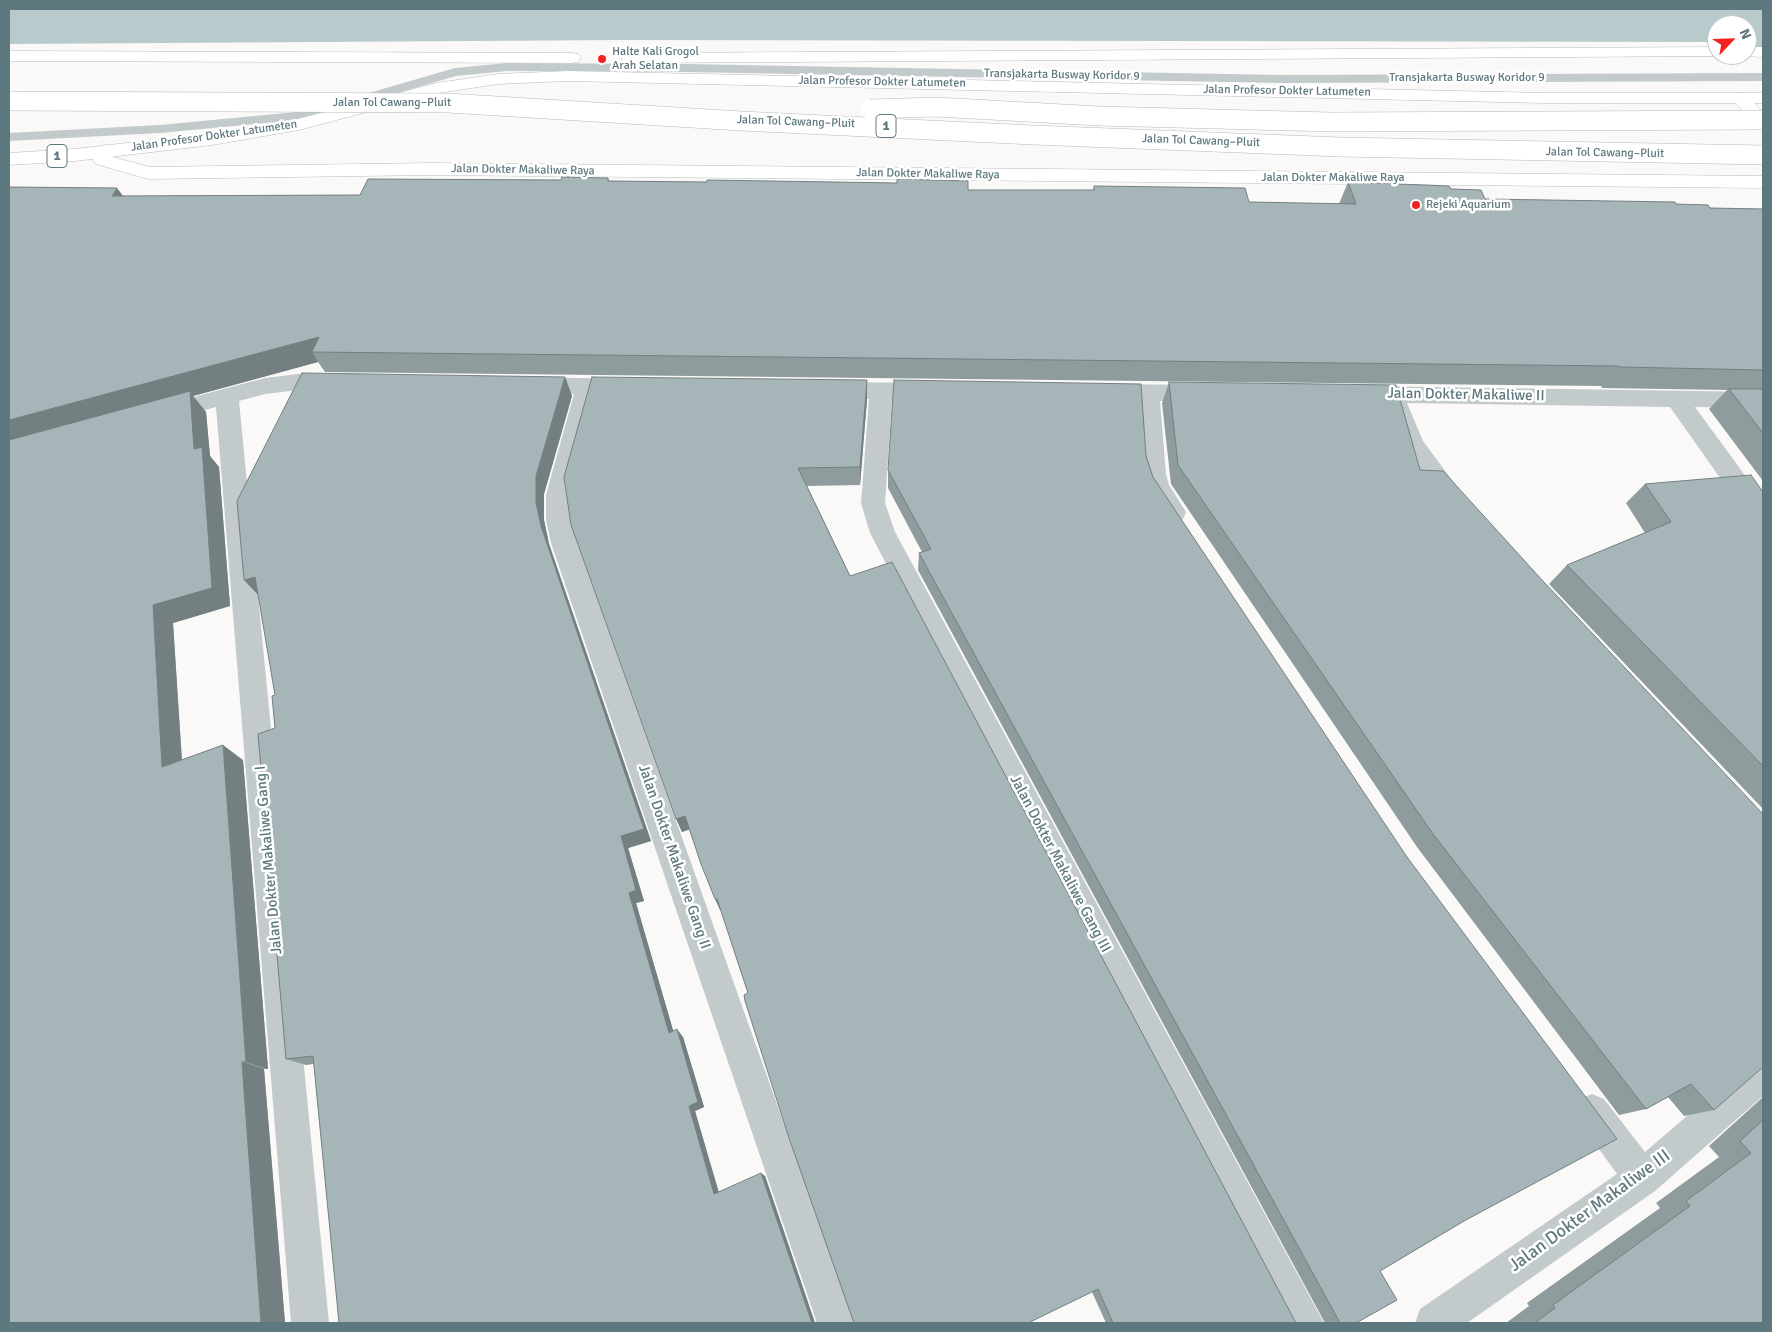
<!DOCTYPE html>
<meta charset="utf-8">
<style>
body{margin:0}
#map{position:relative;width:1772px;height:1332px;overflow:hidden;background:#faf9f8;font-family:Signika,sans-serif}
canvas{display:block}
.frame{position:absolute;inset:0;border:10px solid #5e787f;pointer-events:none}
.north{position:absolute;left:1707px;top:15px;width:50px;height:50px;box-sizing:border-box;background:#fff;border:1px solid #bfc9cc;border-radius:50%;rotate:66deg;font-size:14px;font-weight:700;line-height:20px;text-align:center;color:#5e787f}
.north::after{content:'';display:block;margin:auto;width:18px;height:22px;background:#f3221f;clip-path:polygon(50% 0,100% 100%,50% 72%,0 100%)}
</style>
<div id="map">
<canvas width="1772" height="1332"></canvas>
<div class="frame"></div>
<div class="north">N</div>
</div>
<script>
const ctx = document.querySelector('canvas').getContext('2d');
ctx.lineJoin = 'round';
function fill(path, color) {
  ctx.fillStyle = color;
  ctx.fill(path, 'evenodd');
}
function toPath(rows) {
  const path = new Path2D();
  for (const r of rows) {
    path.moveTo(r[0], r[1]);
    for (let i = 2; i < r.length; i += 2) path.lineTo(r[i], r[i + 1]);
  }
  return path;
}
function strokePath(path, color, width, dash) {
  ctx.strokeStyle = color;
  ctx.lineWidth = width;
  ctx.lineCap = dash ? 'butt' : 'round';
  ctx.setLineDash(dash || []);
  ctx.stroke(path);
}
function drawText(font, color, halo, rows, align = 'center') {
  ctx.font = font + ' Signika,sans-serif';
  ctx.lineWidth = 5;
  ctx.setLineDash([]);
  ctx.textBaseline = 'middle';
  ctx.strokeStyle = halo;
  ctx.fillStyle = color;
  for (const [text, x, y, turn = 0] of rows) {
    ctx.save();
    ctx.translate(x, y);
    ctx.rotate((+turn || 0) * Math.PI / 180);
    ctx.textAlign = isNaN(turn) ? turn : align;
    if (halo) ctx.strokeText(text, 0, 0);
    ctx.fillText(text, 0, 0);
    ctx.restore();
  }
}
fill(toPath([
 [9,9,1763,9,1763,58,1747,42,1747,25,1717,25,1717,42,625,40,9,44]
]), '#b8cacb');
const secondary = toPath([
 [1741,93,1747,94,1763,113,1763,129,1756,128,1732,98,1735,94,1741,93],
 [105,145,112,147,114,151,113,157,149,167,431,163,1763,176,1763,188,431,175,148,179,96,164,93,160,96,151,98,147,105,145]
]);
const highway = toPath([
 [1717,47,1717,55,1723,56,630,63,624,62,621,58,624,54,630,53,1717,47],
 [1747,47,1763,47,1763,57,1741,56,1747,55,1747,47],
 [9,51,572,53,578,54,581,58,578,62,572,63,9,61,9,51],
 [568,71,1545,93,1763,93,1763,103,1545,103,568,81,498,84,438,93,299,130,212,145,75,161,9,165,9,153,75,149,212,133,298,119,437,83,498,74,568,71]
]);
strokePath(secondary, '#b5bec1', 1);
strokePath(highway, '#b4bbbd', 1);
fill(toPath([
 [507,63,686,64,1281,75,1763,73,1763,81,1281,83,686,72,507,71,456,76,308,119,160,133,9,141,9,133,160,125,307,111,455,68,507,63]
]), '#c2cacc');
fill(toPath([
 [298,374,336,375,344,377,347,383,344,389,336,391,298,390,265,394,239,401,329,1323,291,1323,216,407,165,421,157,419,153,413,157,407,227,388,265,378,298,374],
 [531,377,628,379,636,381,639,387,636,393,628,395,597,394,570,495,572,520,577,543,855,1323,817,1323,551,543,546,520,546,495,574,394,531,393,523,391,520,385,523,379,531,377],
 [828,382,930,383,938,385,941,391,938,397,930,399,892,399,885,503,895,532,1324,1323,1284,1323,870,533,861,503,869,399,828,398,820,396,817,390,820,384,828,382],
 [1103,384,1203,385,1211,387,1214,393,1211,399,1203,401,1160,401,1166,474,1169,485,1186,512,1183,519,1174,522,1165,519,1145,487,1137,401,1103,400,1095,398,1092,392,1095,386,1103,384],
 [1361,386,1763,392,1763,408,1695,407,1763,500,1763,529,1754,526,1670,407,1407,403,1423,441,1466,499,1463,506,1454,509,1445,506,1424,482,1400,444,1387,409,1392,403,1361,402,1353,400,1350,394,1353,388,1361,386],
 [1763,1056,1763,1096,1655,1191,1467,1323,1415,1323,1420,1309,1617,1174,1580,1123,1575,1111,1580,1099,1592,1094,1604,1099,1645,1152,1751,1061,1763,1056]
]), '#c2cacc');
fill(secondary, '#fff');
fill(highway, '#fff');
const highwayBridge = toPath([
 [9,101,448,103,741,121,1033,135,1341,147,1763,155],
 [870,109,936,107,1099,116,1331,122,1763,120]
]);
strokePath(highwayBridge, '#b4bbbd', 20, []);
strokePath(highwayBridge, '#fff', 19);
fill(toPath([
 [608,178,609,181,968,190,1093,190,1094,186,1249,202,1339,204,1348,182,1451,189,1485,199,1676,204,1710,208,1763,209,1763,481,1709,409,1727,390,1602,388,1601,386,325,372,318,362,193,396,206,412,210,456,219,467,230,606,173,623,182,759,243,760,268,1069,264,1069,285,1323,9,1323,123,196,360,195,561,180],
 [565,377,572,396,544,494,544,520,549,544,651,841,628,848,644,901,636,903,673,1031,683,1037,704,1107,695,1111,718,1192,765,1176,815,1323,314,1064,306,1065,286,1059,275,728],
 [867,380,867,399,860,485,807,486,850,576,1296,1323,1106,1323,1092,1292,748,993,721,910,689,829,682,832,571,525],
 [1169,382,1420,470,1542,580,1714,1110,1684,1116,1668,1097,1646,1109,1619,1115,1417,847,1171,484,1162,403],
 [1146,456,1153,477,1464,1221,1380,1271,1356,1323,1325,1323,918,570,919,553,922,552,888,488,888,470],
 [1645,484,1762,490,1763,489,1763,809,1549,584,1567,565,1645,533,1626,503],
 [1763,1097,1763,1323,1506,1323,1529,1306,1527,1303,1660,1208,1656,1203,1719,1157,1709,1146]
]), '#8f9c9e');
fill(toPath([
 [117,188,133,209,112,196],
 [319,337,312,352,318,362,193,396,206,412,210,456,219,467,230,606,173,623,183,781,162,767,153,605,9,446,9,420],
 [565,377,572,396,544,494,544,520,549,544,651,841,628,848,644,901,636,903,676,1040,669,1033,629,893,621,836,541,526,536,503,536,476],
 [867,380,867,399,860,485,860,467],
 [255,577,260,597,244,580],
 [223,745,243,760,268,1069,246,1062],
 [685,816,691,829,682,832,676,819],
 [715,899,717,899,722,909,720,910],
 [677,1029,683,1037,704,1107,695,1111,720,1196,714,1194,689,1106],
 [242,1062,264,1069,285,1323,261,1323],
 [761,1173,765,1176,815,1323,812,1323]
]), '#747f81');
const building = toPath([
 [562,177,608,178,608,181,707,182,707,180,897,183,897,179,968,181,968,190,1094,190,1094,186,1245,188,1249,202,1356,204,1348,182,1449,186,1451,189,1481,190,1485,199,1675,202,1676,204,1708,205,1710,208,1763,209,1763,370,1619,367,1618,366,312,352,319,337,9,420,9,187,117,188,112,196,360,195,368,179,561,180,562,177],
 [302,373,565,377,536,476,536,503,541,526,644,829,621,836,636,890,629,893,669,1033,677,1029,698,1102,689,1106,714,1194,761,1173,812,1323,339,1323,313,1056,286,1059,258,734,275,728,272,696,275,695,255,577,244,580,237,501,302,373],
 [592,377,867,380,860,467,798,468,850,576,892,562,1296,1323,1113,1323,1098,1289,1028,1323,854,1323,789,1138,745,1001,744,995,748,993,717,899,715,899,701,864,685,816,676,819,571,525,564,477,592,377],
 [894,380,1141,384,1146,456,1153,477,1407,857,1617,1139,1464,1221,1380,1271,1397,1300,1356,1323,1340,1323,919,553,931,549,888,470,894,380],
 [1169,382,1396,385,1420,470,1443,471,1542,580,1763,814,1763,1067,1714,1110,1691,1084,1646,1109,1433,834,1178,465,1169,382],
 [1729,389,1763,389,1763,433,1729,389],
 [190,391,194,449,202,447,212,588,153,605,162,767,223,745,246,1062,242,1062,261,1323,9,1323,9,440,190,391],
 [1751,475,1763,492,1763,766,1567,565,1671,522,1645,484,1751,475],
 [1763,1120,1763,1323,1535,1323,1555,1308,1553,1305,1690,1206,1686,1201,1751,1153,1740,1141,1763,1120]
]);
fill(building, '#a6b5b8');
strokePath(building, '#747f81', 1);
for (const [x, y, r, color] of [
 [602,59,5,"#f3221f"],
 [1416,205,5,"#f3221f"]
]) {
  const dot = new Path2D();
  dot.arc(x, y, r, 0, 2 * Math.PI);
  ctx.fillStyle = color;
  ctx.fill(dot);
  strokePath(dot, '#fff', 2);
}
drawText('12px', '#5e787f', '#fff', [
 ["Halte Kali Grogol",612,52],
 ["Arah Selatan",612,66],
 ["Rejeki Aquarium",1426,205]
], 'left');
drawText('12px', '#5e787f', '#fff', [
 ["Transjakarta Busway Koridor 9",1062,75,1],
 ["Transjakarta Busway Koridor 9",1467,78],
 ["Jalan Profesor Dokter Latumeten",882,82,1],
 ["Jalan Profesor Dokter Latumeten",1287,91,1],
 ["Jalan Tol Cawang–Pluit",392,103],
 ["Jalan Tol Cawang–Pluit",796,122,2],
 ["Jalan Profesor Dokter Latumeten",214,136,-8],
 ["Jalan Tol Cawang–Pluit",1201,141,2],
 ["Jalan Tol Cawang–Pluit",1605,153,1],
 ["Jalan Dokter Makaliwe Raya",523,170,1],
 ["Jalan Dokter Makaliwe Raya",928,174,1],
 ["Jalan Dokter Makaliwe Raya",1333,178]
]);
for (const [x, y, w] of [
 [886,126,20],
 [57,156,20]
]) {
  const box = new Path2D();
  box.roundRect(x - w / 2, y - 11.5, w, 23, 4);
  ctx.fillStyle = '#fff';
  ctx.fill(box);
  strokePath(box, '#5e787f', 1);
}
drawText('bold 14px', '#5e787f', null, [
 ["1",886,126],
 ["1",57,156]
]);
drawText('15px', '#5e787f', '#fff', [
 ["Jalan Dokter Makaliwe II",1466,395,1],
 ["Jalan Dokter Makaliwe Gang II",674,857,71],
 ["Jalan Dokter Makaliwe Gang I",269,860,-95],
 ["Jalan Dokter Makaliwe Gang III",1060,864,62]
]);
drawText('18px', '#5e787f', '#fff', [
 ["Jalan Dokter Makaliwe III",1590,1211,-36]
]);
</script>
